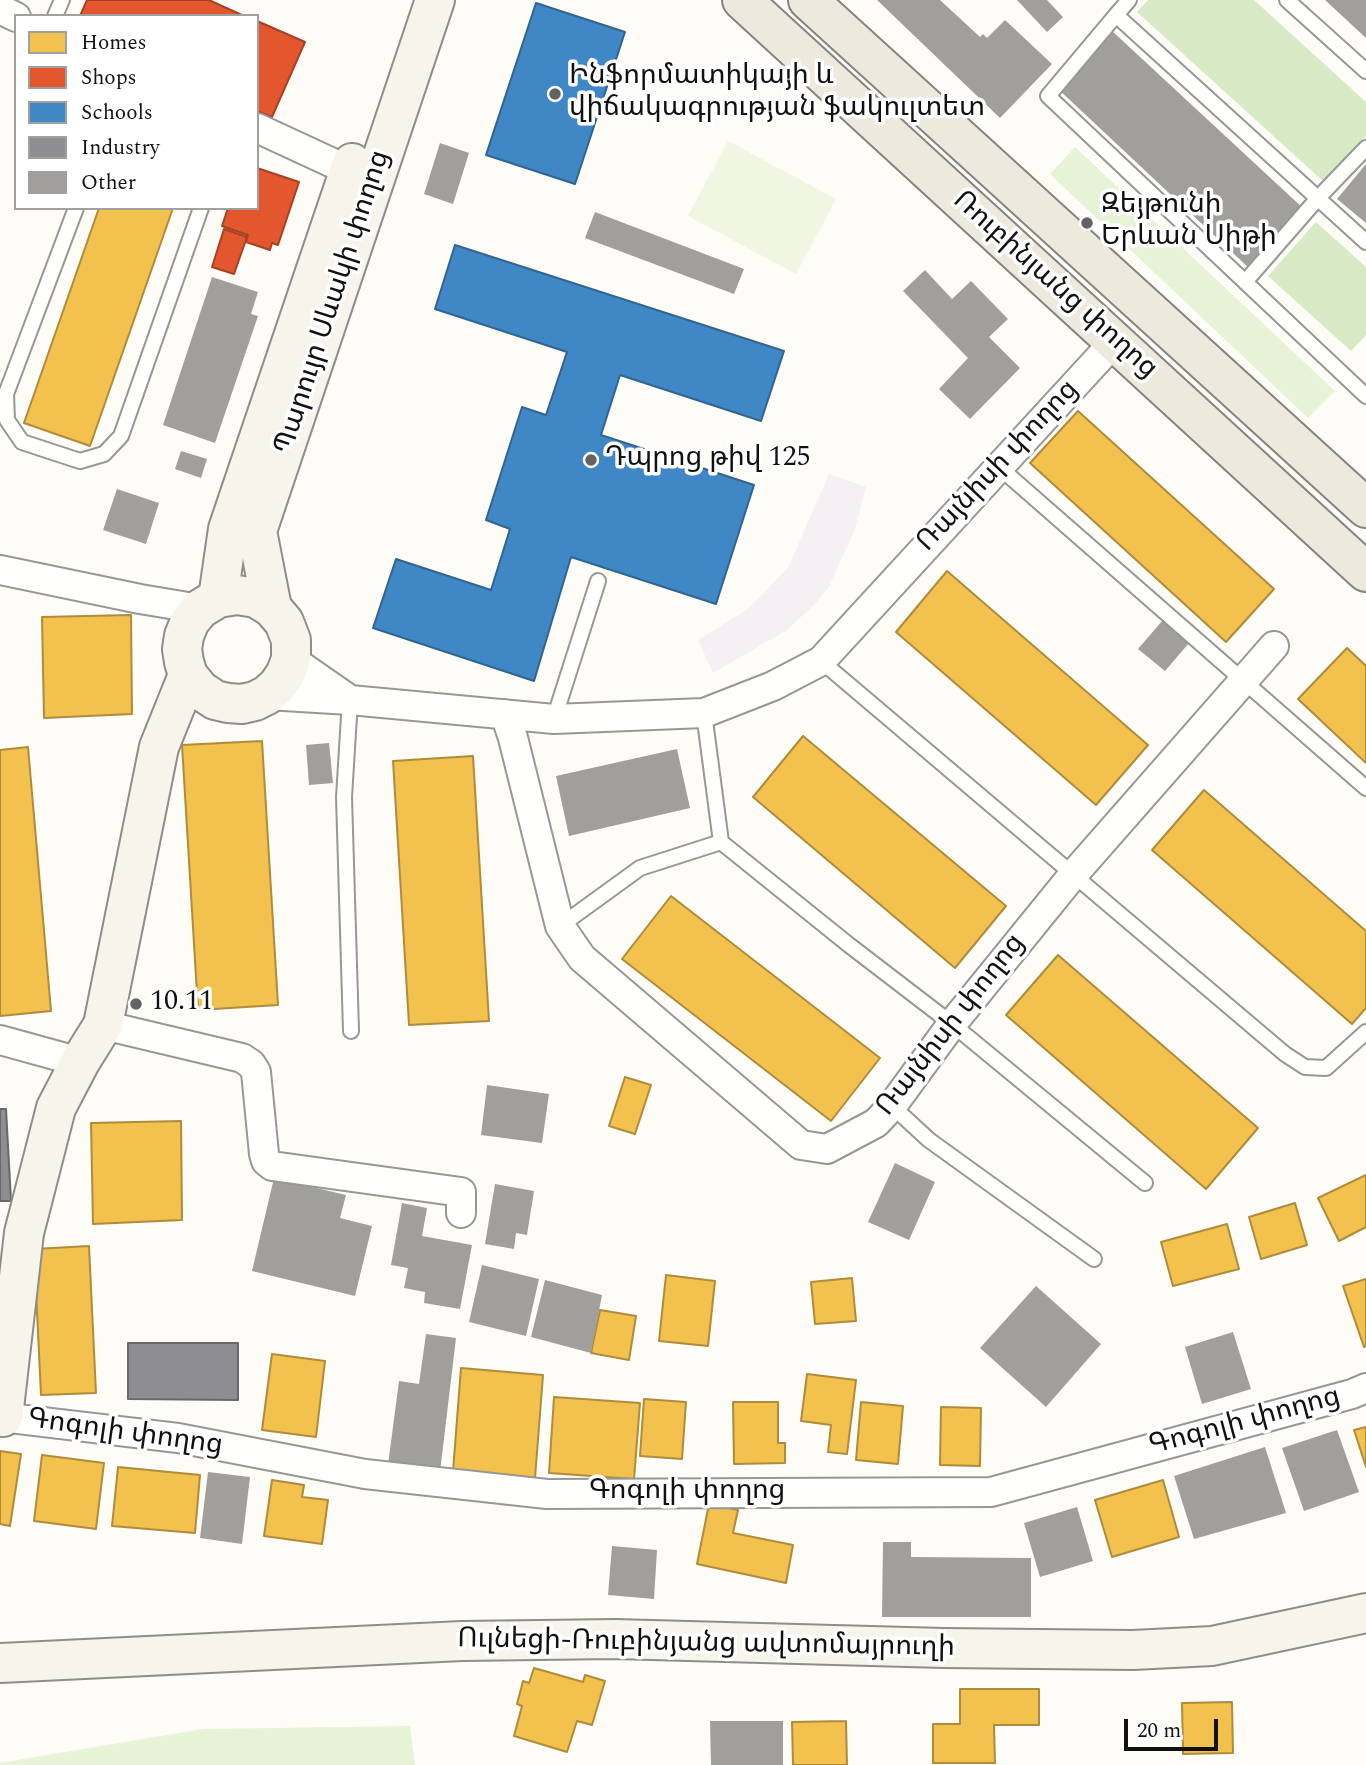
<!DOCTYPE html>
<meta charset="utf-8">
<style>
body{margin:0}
#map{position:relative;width:1366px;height:1765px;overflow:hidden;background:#fdfcf7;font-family:Spectral,serif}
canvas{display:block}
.legend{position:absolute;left:14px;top:14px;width:245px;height:196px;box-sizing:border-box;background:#fff;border:2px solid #a0a0a0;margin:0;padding:9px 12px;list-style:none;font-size:21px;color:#111}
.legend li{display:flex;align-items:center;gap:14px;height:35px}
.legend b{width:35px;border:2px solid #a0a0a0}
.scale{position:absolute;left:1124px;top:1719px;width:94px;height:32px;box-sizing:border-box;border:4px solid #111;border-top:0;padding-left:9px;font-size:21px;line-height:24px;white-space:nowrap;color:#111;-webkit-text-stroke:5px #fff;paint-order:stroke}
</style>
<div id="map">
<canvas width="1366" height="1765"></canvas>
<ul class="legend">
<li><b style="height:19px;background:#f2c14e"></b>Homes</li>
<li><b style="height:19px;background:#e4572e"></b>Shops</li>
<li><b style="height:19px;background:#3f88c5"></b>Schools</li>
<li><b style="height:19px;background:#8d8d92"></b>Industry</li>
<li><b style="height:19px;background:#a19f9c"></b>Other</li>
</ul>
<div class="scale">20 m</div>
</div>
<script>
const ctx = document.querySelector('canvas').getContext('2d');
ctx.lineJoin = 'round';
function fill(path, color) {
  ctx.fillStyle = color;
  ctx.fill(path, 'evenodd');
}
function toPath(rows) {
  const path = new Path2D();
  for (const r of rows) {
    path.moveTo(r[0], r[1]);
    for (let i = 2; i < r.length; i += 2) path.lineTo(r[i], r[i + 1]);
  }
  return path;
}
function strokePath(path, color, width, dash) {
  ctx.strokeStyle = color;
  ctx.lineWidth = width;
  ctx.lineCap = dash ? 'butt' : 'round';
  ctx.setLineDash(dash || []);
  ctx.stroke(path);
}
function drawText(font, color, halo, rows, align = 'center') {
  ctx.font = font + ' Spectral,"Noto Sans Armenian",serif';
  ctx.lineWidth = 7;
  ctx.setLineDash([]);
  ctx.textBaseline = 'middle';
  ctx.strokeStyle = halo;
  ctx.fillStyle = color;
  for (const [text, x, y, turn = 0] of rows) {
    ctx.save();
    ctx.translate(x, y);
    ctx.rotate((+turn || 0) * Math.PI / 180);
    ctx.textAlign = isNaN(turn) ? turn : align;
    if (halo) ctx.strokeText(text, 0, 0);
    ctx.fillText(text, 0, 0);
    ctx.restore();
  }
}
fill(toPath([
 [829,474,866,487,855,529,829,587,816,603,787,630,713,673,698,640,749,608,788,568]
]), '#f5f0f3');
fill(toPath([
 [1075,147,1335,391,1308,418,1050,174],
 [410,1726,415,1765,0,1765,0,1763,204,1729]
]), '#e7f3d7');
fill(toPath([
 [1148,0,1254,0,1366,102,1366,136,1324,182,1137,12],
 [1316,222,1366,267,1366,335,1351,351,1268,276]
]), '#d8eac5');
fill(toPath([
 [728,141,836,199,796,274,688,216]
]), '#f0f6e1');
const homes = toPath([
 [99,208,173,208,90,446,24,423,99,208],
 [1078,411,1274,589,1226,642,1030,463,1078,411],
 [947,571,1148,745,1096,805,896,632,947,571],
 [131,615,132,714,44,718,42,617,131,615],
 [1347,648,1366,666,1366,763,1298,699,1347,648],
 [803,736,1006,906,955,968,753,797,803,736],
 [262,741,278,1005,198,1010,182,745,262,741],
 [28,747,51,1011,0,1016,0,750,28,747],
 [473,756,489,1021,409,1025,393,761,473,756],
 [1204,790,1366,931,1366,1008,1352,1024,1152,850,1204,790],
 [671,896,880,1058,831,1121,622,959,671,896],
 [1058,955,1258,1128,1206,1189,1006,1015,1058,955],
 [625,1077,651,1085,635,1134,609,1126,625,1077],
 [181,1121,182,1220,93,1224,91,1123,181,1121],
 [1366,1175,1366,1227,1339,1241,1318,1198,1366,1175],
 [1295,1203,1307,1245,1261,1259,1249,1217,1295,1203],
 [1227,1224,1239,1269,1173,1286,1161,1242,1227,1224],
 [89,1246,96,1393,41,1395,34,1249,89,1246],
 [666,1275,715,1281,708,1346,659,1341,666,1275],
 [852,1278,856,1321,815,1324,811,1282,852,1278],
 [1366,1279,1366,1346,1364,1347,1343,1286,1366,1279],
 [600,1310,636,1316,629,1360,591,1353,600,1310],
 [272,1354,325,1361,316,1437,262,1430,272,1354],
 [461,1368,543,1375,535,1478,453,1471,461,1368],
 [807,1374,856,1380,847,1454,828,1452,831,1425,801,1421,807,1374],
 [554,1397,640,1403,634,1479,549,1473,554,1397],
 [644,1399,686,1402,682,1459,640,1456,644,1399],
 [733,1402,778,1402,778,1443,785,1443,785,1463,734,1464,733,1402],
 [861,1402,903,1406,898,1464,856,1460,861,1402],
 [941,1407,981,1408,980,1466,940,1465,941,1407],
 [1366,1427,1366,1467,1354,1430,1366,1427],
 [0,1451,21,1454,10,1526,0,1524,0,1451],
 [42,1455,104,1463,96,1529,34,1521,42,1455],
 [118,1467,200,1475,195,1533,112,1526,118,1467],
 [272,1480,304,1485,302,1497,328,1500,322,1544,264,1536,272,1480],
 [1163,1480,1179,1537,1112,1557,1095,1500,1163,1480],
 [709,1504,738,1510,733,1533,793,1545,786,1583,697,1564,709,1504],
 [534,1668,583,1682,585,1675,605,1681,592,1725,577,1721,567,1752,514,1736,522,1706,517,1704,523,1681,529,1683,534,1668],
 [960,1689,1039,1689,1039,1725,994,1725,995,1763,933,1763,933,1724,960,1724,960,1689],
 [1232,1702,1233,1753,1183,1754,1182,1703,1232,1702],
 [846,1721,847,1765,793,1765,792,1722,846,1721]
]);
fill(homes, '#f2c14e');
strokePath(homes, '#ae8c3c', 2);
const shops = toPath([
 [87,0,209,0,244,16,80,16,87,0],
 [257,21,305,42,272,117,257,111,257,21],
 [257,168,299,182,278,245,272,243,270,250,246,242,248,235,222,226,228,208,257,208,257,168],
 [224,229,247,237,234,274,212,267,224,229]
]);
fill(shops, '#e4572e');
strokePath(shops, '#a54225', 2);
const schools = toPath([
 [536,3,625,32,575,184,486,155,536,3],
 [455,245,784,351,761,421,620,375,601,435,754,485,716,604,571,557,534,681,373,628,396,559,491,590,510,529,486,520,522,407,546,415,567,352,435,309,455,245]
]);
fill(schools, '#3f88c5');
strokePath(schools, '#31648f', 2);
const industry = toPath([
 [0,1109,6,1109,11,1201,0,1201,0,1109],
 [128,1343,238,1343,238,1400,128,1399,128,1343]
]);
fill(industry, '#8d8d92');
strokePath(industry, '#68686b', 2);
fill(toPath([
 [877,0,940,0,980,37,983,34,987,38,1005,20,1052,64,1000,118],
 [1017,0,1047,0,1063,17,1047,32],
 [1325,0,1366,0,1366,38],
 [1111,30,1305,210,1250,269,1057,88],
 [440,143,469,153,453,204,424,194],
 [1366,164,1366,223,1337,199],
 [595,212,744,269,734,294,585,238],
 [925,270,952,299,971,281,1008,319,989,337,1020,368,970,419,939,389,968,358,903,291],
 [212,277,258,292,251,314,258,316,215,443,163,425],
 [181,451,207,459,201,478,175,469],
 [117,489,159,503,146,544,103,530],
 [1162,621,1189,643,1165,671,1138,649],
 [329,743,333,783,309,785,306,745],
 [677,749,690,808,569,836,556,776],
 [487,1085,549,1094,542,1143,481,1135],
 [895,1163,935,1182,909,1240,868,1222],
 [274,1178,346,1195,340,1218,372,1226,355,1296,252,1271],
 [495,1184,534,1191,527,1235,516,1233,514,1249,485,1244],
 [402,1203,427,1208,422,1236,472,1245,460,1309,424,1303,425,1292,404,1288,408,1268,391,1265],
 [482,1265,539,1279,526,1336,469,1322],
 [545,1280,602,1295,591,1353,531,1337],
 [1036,1286,1101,1344,1046,1407,980,1348],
 [1233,1332,1251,1389,1202,1404,1185,1347],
 [426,1334,456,1338,440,1472,388,1465,399,1381,419,1384],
 [1337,1430,1359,1492,1304,1511,1282,1448],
 [1265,1447,1286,1513,1194,1539,1174,1476],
 [208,1472,250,1477,242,1544,200,1538],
 [1077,1507,1093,1561,1040,1577,1024,1523],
 [883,1542,911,1542,911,1557,1031,1558,1031,1617,882,1617],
 [612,1546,657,1550,654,1599,608,1595],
 [710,1721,783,1721,783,1765,711,1765]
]), '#a19f9c');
const lane = toPath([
 [1129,0,1116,15,1366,242],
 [1287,0,1366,71],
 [1116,15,1048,96,1366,396],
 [55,16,62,0],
 [76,208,6,394,7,420,22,442,80,461,104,454,121,436,201,208],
 [1245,282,1318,198,1366,148],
 [999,467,1366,788],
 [821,661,1285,1054,1305,1067,1326,1068,1366,1032],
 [350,700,344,797,351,1031],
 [704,713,721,842,849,945,952,1024,1145,1183],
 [554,719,598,581],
 [560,926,640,868,721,842],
 [892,1106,929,1140,1094,1259]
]);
const street = toPath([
 [0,9,16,17],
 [257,128,365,178],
 [0,570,140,599,200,609],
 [291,659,350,700],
 [267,695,350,700,554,719,704,713,773,686,821,661,1115,341],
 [505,714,513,738,560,926,582,958,801,1145,827,1149,876,1123,892,1106,952,1024,1073,875,1274,646],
 [103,1025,242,1058,251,1064,256,1072,264,1154,266,1161,272,1166,461,1192,461,1213],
 [0,1040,80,1062],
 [0,1417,178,1438,365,1474,547,1494,991,1492,1352,1394,1366,1388]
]);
const secondary = toPath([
 [218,598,228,529,352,163],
 [272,608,256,598,237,595,218,598,200,609,190,621,184,636,182,649,184,662,188,675,200,690,215,700,228,703,242,704,255,701,267,695,278,685,286,673,291,659,291,640,284,622,272,608,257,531,435,0],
 [3,1417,24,1233,56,1108,80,1062,103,1025,159,747,188,675],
 [0,1663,462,1641,615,1639,944,1648,1133,1650,1212,1646,1366,1613]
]);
const primary = toPath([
 [742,0,1366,572],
 [808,0,1366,508]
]);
strokePath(lane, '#979795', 18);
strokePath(street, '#979795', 32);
strokePath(secondary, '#8e8d8b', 42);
strokePath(primary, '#858482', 42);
strokePath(lane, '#fffffe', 14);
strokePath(street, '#fffffe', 28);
strokePath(secondary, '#f6f4eb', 38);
strokePath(primary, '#ede9dc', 38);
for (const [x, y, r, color] of [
 [555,94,7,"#646362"],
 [1087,223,7,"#646362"],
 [591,460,7,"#646362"],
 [136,1004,7,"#646362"]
]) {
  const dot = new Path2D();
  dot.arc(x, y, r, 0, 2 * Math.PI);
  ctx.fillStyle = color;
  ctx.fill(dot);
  strokePath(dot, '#fff', 2.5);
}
drawText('28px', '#111', '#fff', [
 ["Ինֆորմատիկայի և",569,78],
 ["վիճակագրության ֆակուլտետ",569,110],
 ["Զեյթունի",1101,207],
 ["Երևան Սիթի",1101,239],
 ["Դպրոց թիվ 125",605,460],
 ["10.11",150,1004]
], 'left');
drawText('28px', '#111', '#fff', [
 ["Ռուբինյանց փողոց",1054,286,42],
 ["Պարույր Սևակի փողոց",334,303,-72],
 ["Ռայնիսի փողոց",999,467,-47],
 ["Ռայնիսի փողոց",952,1026,-52],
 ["Գոգոլի փողոց",1245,1423,-15],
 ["Գոգոլի փողոց",125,1434,8],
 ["Գոգոլի փողոց",687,1493],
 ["Ուլնեցի-Ռուբինյանց ավտոմայրուղի",706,1645,1]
]);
</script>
